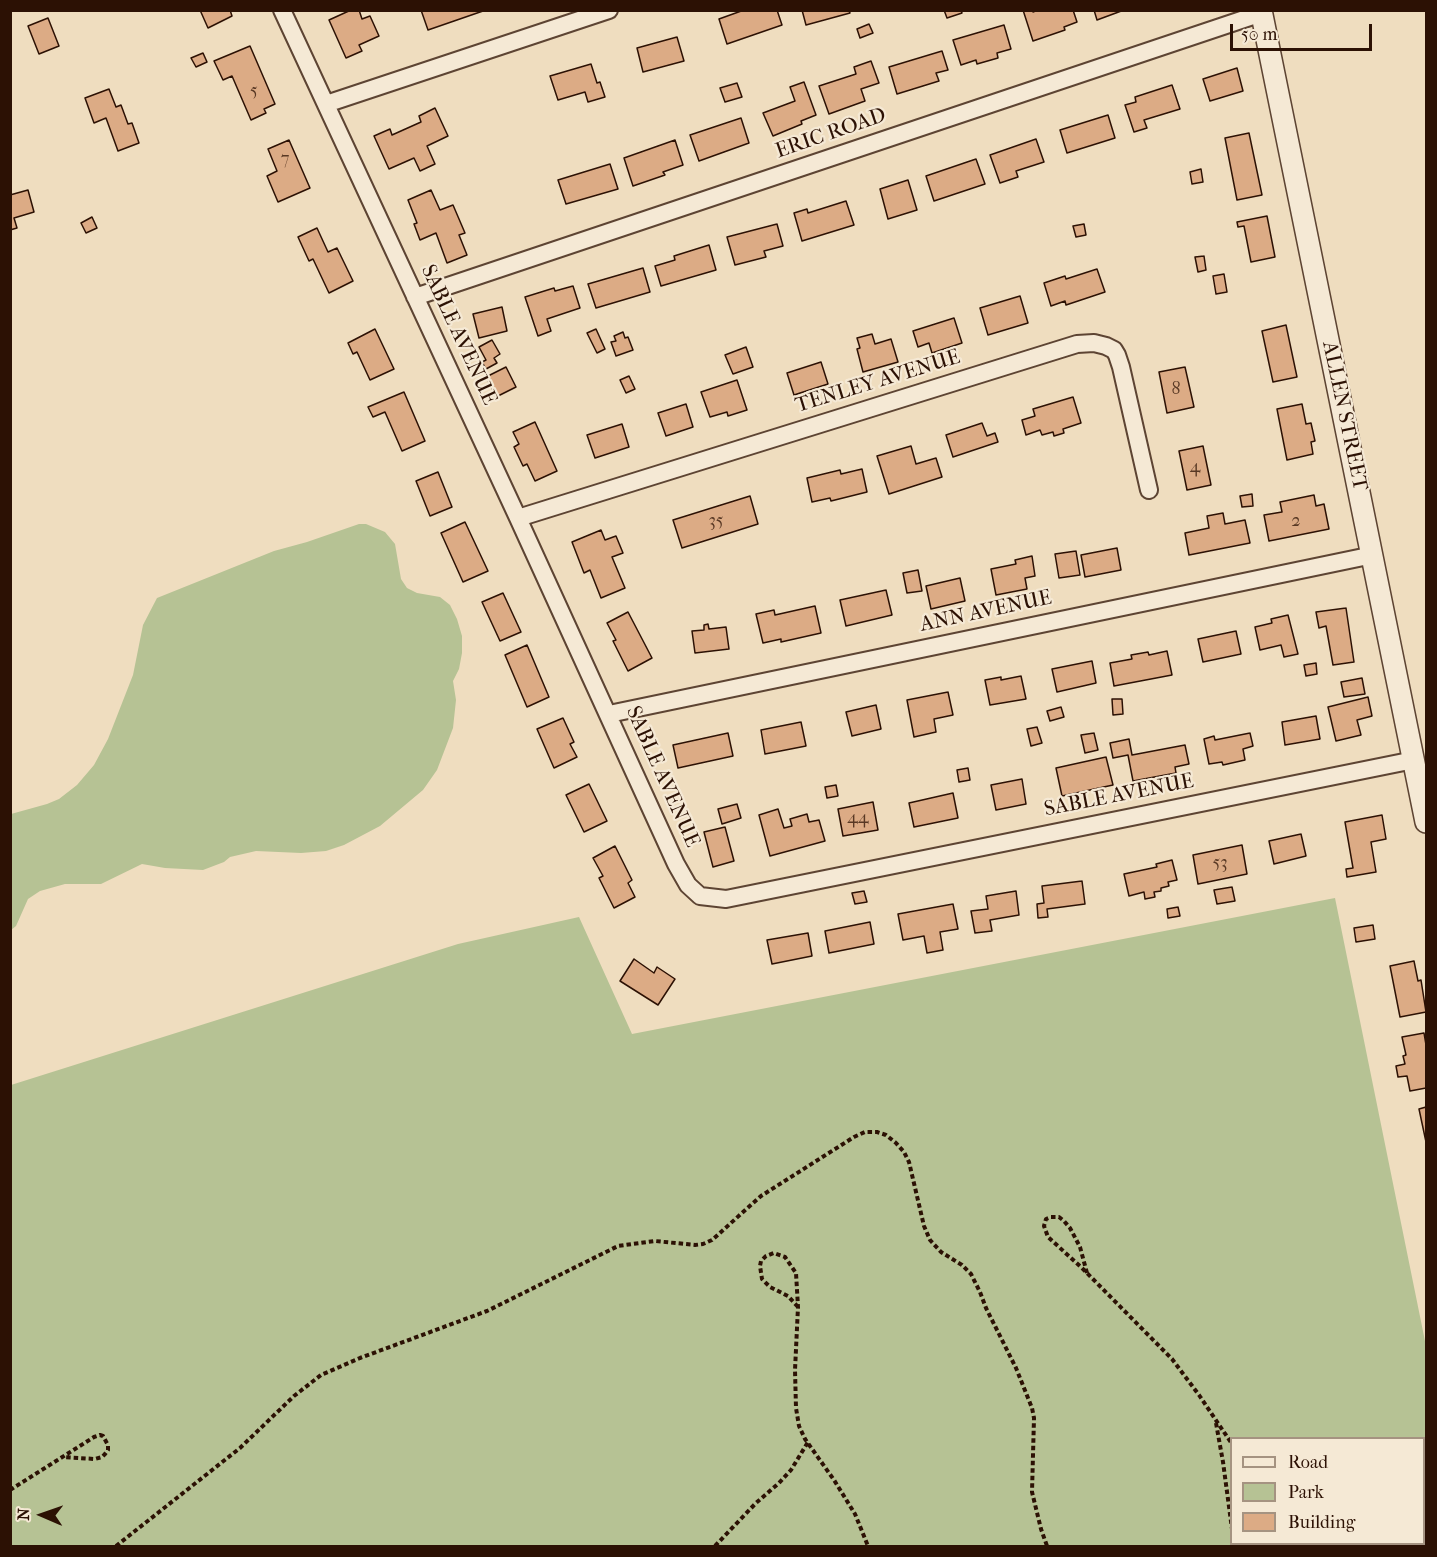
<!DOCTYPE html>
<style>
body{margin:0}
#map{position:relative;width:1437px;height:1557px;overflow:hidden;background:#efddbf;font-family:"IM FELL French Canon",serif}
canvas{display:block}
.frame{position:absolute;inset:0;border:12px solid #2c1104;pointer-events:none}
.legend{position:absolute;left:1230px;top:1437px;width:195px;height:108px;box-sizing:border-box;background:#f5e9d5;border:2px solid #a59381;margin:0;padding:8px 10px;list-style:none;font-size:18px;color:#2c1104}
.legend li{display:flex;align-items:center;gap:12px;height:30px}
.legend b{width:30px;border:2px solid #a59381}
.north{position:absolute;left:12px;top:1485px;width:60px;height:60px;-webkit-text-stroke:4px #f5e9d5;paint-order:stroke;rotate:272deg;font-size:16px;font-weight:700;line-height:24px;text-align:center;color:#2c1104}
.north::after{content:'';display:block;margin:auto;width:21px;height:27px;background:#2c1104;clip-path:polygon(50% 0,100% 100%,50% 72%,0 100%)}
.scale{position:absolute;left:1230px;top:24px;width:142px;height:27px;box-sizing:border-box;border:3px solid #2c1104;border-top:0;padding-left:8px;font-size:18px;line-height:21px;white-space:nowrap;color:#2c1104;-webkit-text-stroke:4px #f5e9d5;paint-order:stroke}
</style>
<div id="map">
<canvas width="1437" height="1557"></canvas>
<div class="frame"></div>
<ul class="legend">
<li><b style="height:8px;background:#f5e9d5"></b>Road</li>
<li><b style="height:16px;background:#b6c294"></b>Park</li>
<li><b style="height:16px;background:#dcab85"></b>Building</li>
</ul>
<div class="north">N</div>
<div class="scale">50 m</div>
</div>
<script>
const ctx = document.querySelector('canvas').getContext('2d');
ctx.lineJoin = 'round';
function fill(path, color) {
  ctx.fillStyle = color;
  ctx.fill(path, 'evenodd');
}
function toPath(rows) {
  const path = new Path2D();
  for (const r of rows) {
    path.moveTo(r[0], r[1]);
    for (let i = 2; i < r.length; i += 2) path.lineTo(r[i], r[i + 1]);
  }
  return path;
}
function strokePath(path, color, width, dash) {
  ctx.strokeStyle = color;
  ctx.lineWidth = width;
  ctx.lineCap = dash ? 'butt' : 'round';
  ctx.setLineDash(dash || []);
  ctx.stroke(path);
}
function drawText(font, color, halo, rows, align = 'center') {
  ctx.font = font + ' "IM FELL French Canon",serif';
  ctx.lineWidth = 4.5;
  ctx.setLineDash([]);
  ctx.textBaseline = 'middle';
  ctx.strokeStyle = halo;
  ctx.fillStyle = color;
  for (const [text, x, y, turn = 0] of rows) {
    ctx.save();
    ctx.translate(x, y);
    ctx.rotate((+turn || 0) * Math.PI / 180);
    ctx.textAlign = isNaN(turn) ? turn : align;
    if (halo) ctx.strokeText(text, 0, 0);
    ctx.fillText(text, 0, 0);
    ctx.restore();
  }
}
fill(toPath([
 [359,524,366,524,385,532,395,544,401,579,407,588,417,593,440,597,450,605,457,619,462,636,462,653,459,669,453,681,456,700,453,728,437,770,423,790,380,826,344,845,326,851,301,853,256,851,230,857,224,862,203,870,165,868,142,864,101,884,65,884,40,891,28,899,16,926,11,930,11,814,47,804,59,799,77,785,94,765,108,739,133,675,143,625,157,598,274,551,307,542],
 [1335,898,1426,1346,1426,1546,11,1546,11,1085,458,944,579,917,632,1034],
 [1424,1438,1424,1544,1232,1544,1232,1438]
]), '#b6c294');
const building = toPath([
 [200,10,230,10,232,16,208,28,200,10],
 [351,10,359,10,362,19,370,16,379,36,359,45,362,51,346,58,329,20,351,10],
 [421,10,482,10,483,11,428,30,421,10],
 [744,10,777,10,782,25,727,44,719,19,744,10],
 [802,10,849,10,850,13,806,25,802,10],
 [944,10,961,10,962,13,947,18,944,10],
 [1023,10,1032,10,1033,12,1038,10,1073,10,1077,22,1064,27,1065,30,1033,41,1023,10],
 [1094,10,1124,10,1097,20,1094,10],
 [48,18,59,46,39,54,28,26,48,18],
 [869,24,873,33,860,38,857,29,869,24],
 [1004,25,1011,49,997,53,998,58,977,64,976,60,961,65,953,40,1004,25],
 [677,37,684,61,643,72,637,48,677,37],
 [250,46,275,104,264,109,266,113,251,120,232,76,223,80,214,61,250,46],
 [942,51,948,70,936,73,939,81,897,94,889,67,942,51],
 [203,53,207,62,196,67,191,58,203,53],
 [871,61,879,83,861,89,865,101,829,114,819,86,856,74,854,67,871,61],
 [591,64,597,83,600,82,605,97,588,102,585,92,558,100,550,76,591,64],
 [1237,68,1243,91,1210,101,1203,79,1237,68],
 [804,82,816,115,801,121,802,124,773,136,763,113,795,101,790,87,804,82],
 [737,83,742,97,725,102,720,88,737,83],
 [1172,85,1180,109,1144,120,1147,128,1134,132,1125,105,1136,102,1135,97,1172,85],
 [109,89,116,107,121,105,128,124,132,123,139,143,118,151,106,118,94,123,85,98,109,89],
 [435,108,448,136,427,146,435,164,420,171,414,158,389,169,374,136,390,129,392,135,421,122,419,116,435,108],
 [1108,115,1115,138,1067,153,1060,130,1108,115],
 [741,118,749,143,699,161,690,135,741,118],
 [1249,133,1262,195,1237,200,1225,138,1249,133],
 [1036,139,1044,162,1016,171,1018,177,1000,183,990,155,1036,139],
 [289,140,310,188,278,202,267,176,277,171,268,149,289,140],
 [675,140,683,165,663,172,665,175,633,186,624,158,675,140],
 [976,159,985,184,934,201,926,176,976,159],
 [610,164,618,189,566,204,558,180,610,164],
 [1201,169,1203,182,1192,184,1190,172,1201,169],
 [908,180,917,210,888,219,880,189,908,180],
 [28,190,34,212,14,218,17,228,10,230,10,195,28,190],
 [431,190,440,210,453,205,465,233,459,235,467,255,447,263,436,233,420,240,414,224,417,223,408,200,431,190],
 [846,201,854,225,802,241,794,213,807,209,808,213,846,201],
 [1267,216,1275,257,1251,262,1244,226,1238,227,1237,222,1267,216],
 [92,217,97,228,86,233,81,223,92,217],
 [777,224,783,246,764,251,766,257,735,265,727,237,777,224],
 [1084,224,1086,235,1076,237,1073,226,1084,224],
 [317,228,328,252,337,248,353,281,329,293,313,259,309,261,298,237,317,228],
 [709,245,716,270,661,286,655,266,675,260,674,256,709,245],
 [1204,256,1206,270,1198,272,1195,257,1204,256],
 [643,268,650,292,596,308,588,284,643,268],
 [1097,269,1105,292,1066,305,1065,301,1051,306,1044,283,1065,276,1066,279,1097,269],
 [1224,274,1227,292,1216,294,1213,276,1224,274],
 [573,286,580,308,547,319,551,331,538,336,525,297,554,288,555,291,573,286],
 [1020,296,1028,323,988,335,980,308,1020,296],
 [502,307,507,331,479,338,473,314,502,307],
 [954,318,962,343,932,353,929,343,918,347,913,331,954,318],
 [1286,325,1297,377,1273,382,1262,331,1286,325],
 [375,329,394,369,370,380,357,352,353,354,348,343,375,329],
 [596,329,605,349,597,353,587,333,596,329],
 [623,332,625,338,628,337,633,350,616,356,611,342,616,341,614,336,623,332],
 [872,334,875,344,891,339,898,362,863,372,857,349,860,348,857,338,872,334],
 [492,340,500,354,494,358,497,363,486,369,482,362,486,360,479,347,492,340],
 [746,347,753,367,733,374,725,355,746,347],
 [821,362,828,384,794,395,787,373,821,362],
 [506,367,516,387,496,397,486,377,506,367],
 [1185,367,1194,407,1167,413,1159,372,1185,367],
 [629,376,635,389,626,393,620,380,629,376],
 [737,380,747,410,728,416,727,412,710,417,701,392,737,380],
 [404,392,425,441,402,451,385,412,373,417,368,407,404,392],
 [1073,397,1081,423,1063,429,1064,433,1054,436,1053,432,1042,435,1040,430,1026,435,1022,420,1035,416,1033,409,1073,397],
 [686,404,693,427,666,436,658,413,686,404],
 [1302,404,1306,424,1311,423,1315,441,1311,442,1313,454,1287,460,1277,409,1302,404],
 [535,422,557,471,535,481,527,464,523,466,514,447,519,444,513,432,535,422],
 [982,423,987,436,995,433,998,442,953,457,946,435,982,423],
 [622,424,629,447,595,458,587,435,622,424],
 [911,446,916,464,936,458,942,477,889,494,877,456,911,446],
 [1203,446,1211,485,1187,490,1179,451,1203,446],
 [862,469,867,492,831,501,830,498,812,502,807,478,840,470,841,474,862,469],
 [438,472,452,507,430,516,416,481,438,472],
 [1252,494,1253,506,1242,507,1240,496,1252,494],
 [1314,495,1316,506,1324,504,1329,529,1269,541,1264,515,1282,512,1280,502,1314,495],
 [750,496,758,524,682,548,673,520,750,496],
 [1223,513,1225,524,1245,520,1250,543,1189,555,1185,533,1209,528,1207,516,1223,513],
 [465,522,488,571,463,582,441,533,465,522],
 [601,530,605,540,616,536,623,553,612,557,625,588,601,598,590,570,584,573,572,542,601,530],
 [1117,548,1121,570,1085,577,1081,555,1117,548],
 [1076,551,1080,575,1059,578,1055,554,1076,551],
 [1032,556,1035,576,1025,578,1027,589,996,595,991,569,1016,564,1015,560,1032,556],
 [918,570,922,591,907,593,903,573,918,570],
 [960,578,965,601,931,609,926,586,960,578],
 [886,590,892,615,846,626,840,600,886,590],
 [503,593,521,632,500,641,482,602,503,593],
 [815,606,821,633,781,642,781,639,763,643,756,614,774,610,775,615,815,606],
 [1346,608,1354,662,1333,665,1326,626,1319,628,1316,612,1346,608],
 [628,612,652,658,628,671,613,641,616,640,607,623,628,612],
 [1288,615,1298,654,1284,657,1281,645,1260,650,1255,627,1272,623,1271,619,1288,615],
 [708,624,709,629,726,627,729,649,695,653,692,631,704,630,704,625,708,624],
 [1236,631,1241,654,1203,662,1198,639,1236,631],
 [527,645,549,697,527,707,505,655,527,645],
 [1167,651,1172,675,1114,686,1110,663,1132,659,1131,655,1148,652,1149,655,1167,651],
 [1092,661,1096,683,1057,692,1052,669,1092,661],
 [1316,663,1317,674,1306,676,1304,665,1316,663],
 [1021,676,1026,699,990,705,985,680,1001,677,1001,680,1021,676],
 [1362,678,1365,694,1344,697,1341,682,1362,678],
 [948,692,953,715,934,719,936,732,914,737,907,700,948,692],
 [1368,697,1372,716,1357,720,1361,735,1336,741,1328,707,1368,697],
 [1112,699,1122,699,1123,714,1113,715,1112,699],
 [876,705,881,729,852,736,846,712,876,705],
 [1061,707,1064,717,1050,721,1047,711,1061,707],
 [1316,716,1320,739,1285,745,1282,722,1316,716],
 [563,718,574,742,570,744,577,757,554,768,537,729,563,718],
 [801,722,806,746,765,754,761,730,801,722],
 [1037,727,1042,743,1031,746,1027,729,1037,727],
 [728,733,733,756,678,768,673,745,728,733],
 [1094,733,1098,750,1085,753,1081,735,1094,733],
 [1250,733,1253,746,1243,749,1245,760,1223,765,1222,762,1209,764,1204,739,1214,736,1215,740,1250,733],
 [1129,739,1132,755,1185,745,1189,764,1175,767,1176,773,1133,781,1128,755,1113,758,1110,743,1129,739],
 [1106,757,1113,785,1062,796,1056,768,1106,757],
 [968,768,970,780,959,782,957,770,968,768],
 [1022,779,1026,804,996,810,991,785,1022,779],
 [589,784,607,821,584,832,566,795,589,784],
 [836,785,838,796,827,798,825,787,836,785],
 [953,793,958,818,914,827,909,803,953,793],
 [873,802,878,830,843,836,838,809,873,802],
 [737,804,741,818,722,824,718,809,737,804],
 [778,809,784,828,792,826,790,819,807,814,809,822,819,820,825,841,770,856,759,815,778,809],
 [1382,815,1386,839,1371,842,1376,872,1347,877,1346,869,1353,868,1345,822,1382,815],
 [725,827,734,861,713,867,704,832,725,827],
 [1301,834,1306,856,1274,864,1269,841,1301,834],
 [1242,845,1247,874,1198,884,1193,855,1242,845],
 [615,846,632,880,628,883,635,897,614,908,599,878,603,876,593,858,615,846],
 [1172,860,1177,880,1168,882,1169,886,1161,888,1161,891,1154,892,1155,897,1145,899,1144,892,1129,896,1124,874,1157,867,1156,864,1172,860],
 [1082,881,1085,904,1047,909,1048,917,1038,918,1037,904,1044,903,1042,886,1082,881],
 [1232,887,1235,901,1217,904,1214,890,1232,887],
 [864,891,867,902,855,904,852,893,864,891],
 [1016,891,1019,915,990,920,992,931,975,933,971,911,988,909,986,896,1016,891],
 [953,904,958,929,940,932,943,950,927,953,924,936,903,940,898,914,953,904],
 [1178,907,1180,916,1168,918,1167,909,1178,907],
 [870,922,874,944,829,953,825,931,870,922],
 [1373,925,1375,939,1356,942,1354,928,1373,925],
 [808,933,812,956,772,964,767,940,808,933],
 [634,959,654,973,657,967,675,979,658,1005,620,981,634,959],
 [1414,961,1418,981,1421,980,1426,1012,1400,1017,1390,966,1414,961],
 [1424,1033,1426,1045,1426,1088,1410,1091,1407,1076,1398,1077,1396,1066,1405,1064,1403,1056,1406,1055,1402,1037,1424,1033],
 [1426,1107,1426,1142,1419,1109,1426,1107]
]);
fill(building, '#dcab85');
strokePath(building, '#2c1104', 1.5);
const minor = toPath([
 [282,10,518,518,676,864,688,885,700,896,726,899,1414,760],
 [326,104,609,10],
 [415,297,1262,13],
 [518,518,1077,344,1094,343,1106,346,1114,350,1117,355,1121,367,1149,490],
 [609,714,1373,555]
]);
const tertiary = toPath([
 [1261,10,1426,822]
]);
strokePath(minor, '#5d4433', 20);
strokePath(tertiary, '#5d4433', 24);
strokePath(toPath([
 [1087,1273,1080,1247,1070,1228,1064,1221,1059,1217,1051,1217,1046,1219,1044,1226,1048,1237,1082,1268,1172,1359,1199,1395,1232,1444],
 [798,1307,788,1296,770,1287,762,1279,760,1266,761,1261,766,1256,774,1253,785,1257,796,1273,798,1307,795,1370,796,1408,799,1426,805,1439,834,1480,855,1514,868,1546],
 [1216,1423,1223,1462,1232,1529],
 [10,1490,94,1437,100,1435,103,1436,108,1445,108,1450,105,1454,102,1457,95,1459,62,1457],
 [1235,1544,1236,1546],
 [116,1546,240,1448,294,1396,321,1375,360,1358,487,1311,618,1246,655,1241,695,1245,703,1244,712,1240,761,1196,854,1137,865,1132,877,1132,886,1135,896,1143,904,1152,909,1162,924,1226,930,1240,941,1252,962,1265,971,1274,980,1292,986,1308,1016,1368,1032,1408,1034,1418,1032,1492,1041,1529,1047,1546],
 [715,1546,756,1503,779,1483,791,1470,808,1442]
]), '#2c1104', 4, [4.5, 3]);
strokePath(minor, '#f5e9d5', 16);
strokePath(tertiary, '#f5e9d5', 21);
drawText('18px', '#583824', null, [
 ["5",254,92],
 ["7",285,160],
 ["8",1176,390],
 ["4",1195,468],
 ["35",716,522],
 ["2",1296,522],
 ["44",858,819],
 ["53",1220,864]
]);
drawText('21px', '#2c1104', '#f5e9d5', [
 ["ERIC ROAD",831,134,-19],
 ["SABLE AVENUE",458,335,65],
 ["TENLEY AVENUE",878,382,-17],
 ["ALLEN STREET",1344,416,78],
 ["ANN AVENUE",986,612,-12],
 ["SABLE AVENUE",662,777,66],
 ["SABLE AVENUE",1119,796,-11]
]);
</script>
